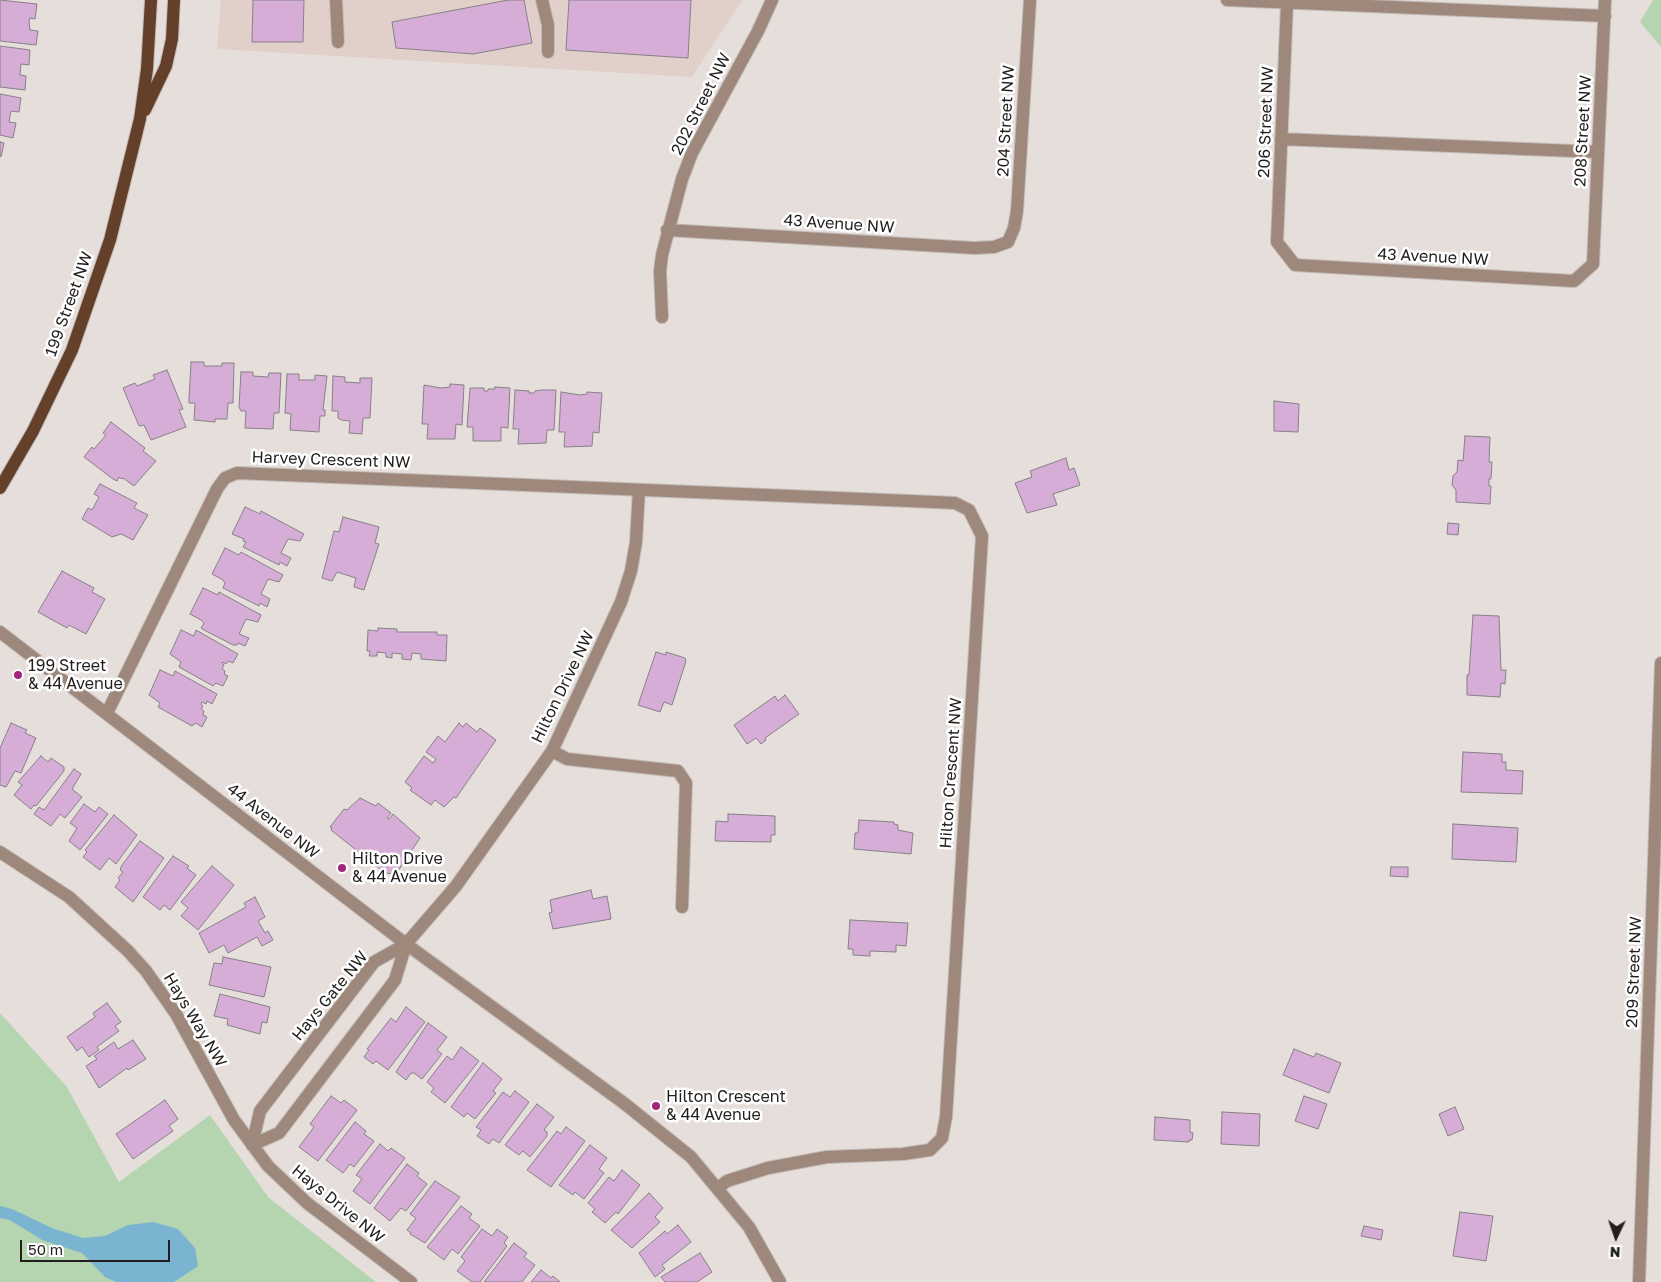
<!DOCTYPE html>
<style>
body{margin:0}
#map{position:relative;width:1661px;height:1282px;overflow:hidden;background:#e6deda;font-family:"Golos Text",sans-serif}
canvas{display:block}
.north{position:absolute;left:1591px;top:1212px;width:50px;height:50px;-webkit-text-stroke:4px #fff;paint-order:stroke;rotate:183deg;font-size:14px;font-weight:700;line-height:20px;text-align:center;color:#211e1d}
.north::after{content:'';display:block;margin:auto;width:18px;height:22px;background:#211e1d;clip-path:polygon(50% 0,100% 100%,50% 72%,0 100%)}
.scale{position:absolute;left:20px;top:1240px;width:150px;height:22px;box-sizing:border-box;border:2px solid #211e1d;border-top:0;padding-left:6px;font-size:15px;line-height:18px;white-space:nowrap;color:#211e1d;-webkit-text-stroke:4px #fff;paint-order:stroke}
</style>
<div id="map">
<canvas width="1661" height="1282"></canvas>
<div class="north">N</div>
<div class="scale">50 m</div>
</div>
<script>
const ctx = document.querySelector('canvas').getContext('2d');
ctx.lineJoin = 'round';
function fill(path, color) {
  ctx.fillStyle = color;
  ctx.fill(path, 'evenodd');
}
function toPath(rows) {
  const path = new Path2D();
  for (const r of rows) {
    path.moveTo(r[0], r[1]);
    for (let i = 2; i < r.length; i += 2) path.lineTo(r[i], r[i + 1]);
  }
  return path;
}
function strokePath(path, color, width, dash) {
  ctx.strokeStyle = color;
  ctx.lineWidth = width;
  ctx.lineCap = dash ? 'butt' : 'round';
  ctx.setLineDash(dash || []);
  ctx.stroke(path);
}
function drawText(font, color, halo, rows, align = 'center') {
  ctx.font = font + ' "Golos Text",sans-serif';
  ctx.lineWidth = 5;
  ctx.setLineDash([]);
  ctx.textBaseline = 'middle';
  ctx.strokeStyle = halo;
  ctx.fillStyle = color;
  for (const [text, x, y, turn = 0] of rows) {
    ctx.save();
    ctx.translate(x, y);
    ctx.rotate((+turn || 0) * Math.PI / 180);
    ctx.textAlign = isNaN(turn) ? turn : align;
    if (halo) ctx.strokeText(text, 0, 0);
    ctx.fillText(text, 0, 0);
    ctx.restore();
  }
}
fill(toPath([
 [221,0,742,0,692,77,217,49]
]), '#e0d0c9');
fill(toPath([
 [1653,0,1661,0,1661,47,1640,22],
 [0,1013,67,1087,119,1182,210,1115,268,1197,376,1282,0,1282]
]), '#b5d5b0');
fill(toPath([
 [0,1206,12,1209,52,1228,83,1238,105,1236,128,1225,153,1222,178,1229,195,1248,198,1266,174,1282,116,1282,105,1277,82,1253,42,1240,10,1220,0,1218]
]), '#7bb4d0');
const building = toPath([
 [0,0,37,4,35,19,30,18,29,22,30,30,38,31,36,45,0,41,0,0],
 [253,0,304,0,303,42,252,42,253,0],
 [508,0,524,0,532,43,473,54,396,48,392,22,508,0],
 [569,0,691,0,688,58,566,50,569,0],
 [0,46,30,50,29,65,21,64,20,75,26,76,25,90,0,87,0,46],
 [0,94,21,98,19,112,11,111,9,122,16,123,13,138,0,135,0,94],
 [0,142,4,143,1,157,0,156,0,142],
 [191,362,204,362,204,366,222,366,222,363,234,363,233,403,228,403,227,419,215,419,215,422,194,420,195,403,189,403,189,399,191,362],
 [167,370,183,409,179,410,186,427,151,440,144,425,139,426,123,388,135,383,137,386,155,379,153,375,167,370],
 [241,372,253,372,253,376,268,377,269,373,281,373,279,413,274,413,273,429,245,428,246,411,241,411,239,407,241,372],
 [287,374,299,374,299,380,315,380,315,375,327,376,323,410,325,410,325,416,320,416,319,432,290,430,291,414,285,413,287,374],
 [333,376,345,377,345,382,360,383,360,378,372,378,370,418,363,418,362,434,349,433,350,421,341,420,338,418,338,411,332,411,333,376],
 [450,384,464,385,462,425,456,424,455,439,427,439,428,424,422,424,424,385,441,388,450,387,450,384],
 [495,387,510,388,508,428,501,427,501,441,473,441,473,427,467,427,470,388,484,388,484,391,488,391,488,389,495,389,495,387],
 [515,390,529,391,529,393,534,393,535,391,541,390,556,390,554,430,547,430,546,443,518,444,519,429,513,429,515,390],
 [561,392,580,395,587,394,587,392,602,393,599,433,593,432,592,446,564,447,565,432,559,432,561,392],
 [1274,401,1299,404,1298,432,1274,431,1274,401],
 [111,422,145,448,143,451,156,461,134,486,123,478,122,479,119,477,117,481,113,479,84,457,92,447,94,449,106,435,103,433,111,422],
 [1465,436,1490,437,1489,462,1492,462,1491,479,1489,479,1489,486,1491,486,1490,504,1456,502,1456,490,1452,485,1453,476,1457,472,1458,460,1463,461,1465,436],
 [1066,458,1069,470,1074,468,1080,485,1053,494,1057,505,1027,513,1015,483,1032,477,1030,471,1066,458],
 [100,484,137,503,134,508,148,515,133,540,121,534,112,537,82,519,88,508,92,510,99,497,94,494,100,484],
 [245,507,260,514,261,511,304,534,300,541,288,539,281,553,291,558,287,566,280,562,279,565,243,547,246,542,243,541,244,539,232,534,245,507],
 [343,517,379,527,375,543,379,544,364,590,354,587,356,578,337,572,332,581,322,578,334,531,339,532,343,517],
 [1448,523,1459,524,1458,535,1447,534,1448,523],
 [225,548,239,555,241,552,283,575,279,582,268,579,261,594,270,599,267,607,260,603,259,606,223,588,225,583,223,580,212,574,225,548],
 [62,571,94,588,92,592,105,599,86,634,69,625,67,628,38,612,62,571],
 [203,588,218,595,219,592,261,615,258,622,246,619,239,634,249,638,245,646,238,643,237,645,233,645,204,630,201,628,204,623,201,620,190,614,203,588],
 [1473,615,1499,616,1501,670,1506,670,1505,684,1501,683,1500,697,1467,695,1467,675,1469,675,1473,615],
 [378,628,397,629,397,632,437,632,437,635,447,635,446,661,421,659,421,654,412,653,411,660,402,659,402,654,392,653,392,658,386,657,386,653,377,652,377,656,369,656,370,651,367,651,368,630,378,631,378,628],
 [181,630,194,636,196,630,238,654,233,663,228,661,226,664,223,662,222,664,224,665,222,669,225,671,224,674,228,676,223,686,216,683,213,686,179,667,181,662,170,654,181,630],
 [656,652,666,655,666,652,685,658,686,661,672,705,664,702,660,712,638,705,656,652],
 [160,670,173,676,175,671,217,694,212,704,207,701,206,704,202,702,201,704,203,706,201,709,204,711,203,715,207,717,202,727,196,723,192,726,158,707,160,703,149,695,160,670],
 [785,695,799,714,765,738,766,740,761,744,756,738,747,744,734,725,775,696,778,701,785,695],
 [11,723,27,730,25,733,36,738,21,773,15,771,6,787,0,785,0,748,11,723],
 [459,723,463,727,466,723,477,732,480,728,496,740,456,798,454,797,444,807,435,800,431,805,410,790,412,788,405,782,424,756,433,763,436,759,426,752,438,736,445,742,459,723],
 [1463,752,1502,754,1502,762,1506,762,1506,770,1523,771,1522,794,1461,792,1463,752],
 [41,756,48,762,51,758,64,767,64,771,36,806,34,805,31,809,14,795,22,785,18,782,41,756],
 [74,769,81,774,72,789,82,797,65,818,60,814,51,826,34,814,39,807,44,810,74,769],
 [360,798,376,806,378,803,391,813,387,818,389,819,393,814,420,838,396,874,385,873,331,830,332,828,330,827,344,809,347,810,360,798],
 [84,804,95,812,99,807,108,814,80,850,69,841,77,828,70,823,84,804],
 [728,814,775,816,775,835,771,835,771,842,715,841,716,821,728,822,728,814],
 [114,815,137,835,116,864,109,858,100,870,83,857,87,852,85,850,114,815],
 [859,820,894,822,894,824,898,825,898,830,913,833,911,854,854,849,855,833,858,833,859,820],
 [1453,824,1518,828,1516,862,1452,859,1453,824],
 [140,841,164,858,133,902,115,887,120,880,118,878,123,872,120,870,122,865,140,841],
 [173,856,189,866,187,868,196,875,170,910,164,905,160,910,143,897,173,856],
 [212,866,234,885,198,930,181,916,188,908,181,902,212,866],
 [1391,867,1408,867,1408,877,1390,876,1391,867],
 [591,890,593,899,607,896,611,919,553,929,549,913,552,912,550,900,591,890],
 [255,897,265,917,258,921,265,933,268,931,273,940,262,946,257,937,228,953,224,945,209,953,199,933,246,907,244,903,255,897],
 [850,920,908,923,906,946,896,945,896,952,870,951,870,956,853,955,853,949,848,949,850,920],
 [223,957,271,967,264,997,209,985,214,963,222,964,223,957],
 [220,994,270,1007,267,1023,262,1022,260,1034,227,1025,228,1019,214,1016,220,994],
 [107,1003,121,1022,115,1026,119,1031,97,1047,99,1050,89,1057,82,1047,77,1051,67,1037,95,1017,93,1013,107,1003],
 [406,1007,425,1022,388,1070,376,1061,373,1064,364,1057,369,1050,367,1049,391,1018,396,1022,406,1007],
 [428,1023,447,1037,437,1050,442,1054,422,1079,414,1073,411,1073,406,1080,396,1072,428,1023],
 [133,1040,146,1059,128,1070,127,1068,99,1088,86,1066,97,1059,94,1056,114,1042,118,1049,133,1040],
 [461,1047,479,1061,445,1103,431,1092,434,1088,427,1082,447,1056,452,1060,461,1047],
 [1294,1049,1314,1057,1316,1053,1341,1063,1329,1093,1283,1075,1294,1049],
 [483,1063,502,1079,493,1091,496,1093,475,1119,467,1113,464,1117,451,1107,483,1063],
 [515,1091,529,1102,499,1143,493,1139,489,1144,477,1136,481,1130,476,1127,503,1092,510,1097,515,1091],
 [331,1096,341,1103,344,1100,357,1110,318,1161,299,1147,314,1127,310,1124,331,1096],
 [1304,1096,1327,1104,1318,1129,1295,1121,1304,1096],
 [165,1100,178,1119,169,1126,173,1131,133,1159,116,1134,165,1100],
 [537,1104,554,1117,544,1130,547,1132,547,1136,530,1157,523,1151,519,1155,505,1145,537,1104],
 [1455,1107,1464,1129,1448,1136,1439,1114,1455,1107],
 [1222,1112,1260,1114,1259,1146,1221,1144,1222,1112],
 [1155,1117,1190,1120,1190,1132,1193,1133,1192,1140,1189,1140,1189,1142,1154,1140,1155,1117],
 [355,1122,366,1131,364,1134,374,1141,354,1167,350,1164,343,1173,326,1160,355,1122],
 [566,1127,585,1141,551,1187,527,1170,557,1131,561,1134,566,1127],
 [380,1144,388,1151,391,1148,405,1158,370,1204,353,1191,362,1179,356,1175,380,1144],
 [590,1145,607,1158,599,1169,604,1173,584,1199,575,1192,573,1195,559,1185,590,1145],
 [407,1164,419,1173,417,1176,427,1184,406,1211,401,1208,390,1221,374,1208,407,1164],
 [622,1170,640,1185,618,1214,616,1212,605,1223,592,1212,595,1209,588,1203,609,1177,614,1181,622,1170],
 [435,1181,460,1197,425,1243,410,1234,411,1233,407,1230,416,1218,410,1214,435,1181],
 [649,1193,663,1208,655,1217,660,1222,632,1248,611,1230,649,1193],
 [461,1206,472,1214,469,1218,480,1226,458,1254,452,1249,444,1260,427,1247,461,1206],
 [1460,1212,1493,1216,1486,1261,1453,1256,1460,1212],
 [678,1225,691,1242,662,1265,665,1269,655,1277,639,1253,665,1231,667,1234,678,1225],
 [1364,1226,1383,1230,1381,1240,1361,1236,1364,1226],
 [482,1229,492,1236,497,1229,508,1237,504,1243,507,1246,480,1282,472,1282,457,1271,465,1261,461,1257,482,1229],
 [514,1243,527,1253,524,1257,535,1265,522,1282,484,1282,514,1243],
 [700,1253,712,1272,697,1282,665,1282,661,1277,700,1253],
 [541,1270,551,1278,553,1276,560,1282,531,1282,541,1270]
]);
fill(building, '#d6add6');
strokePath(building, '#868186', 1);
const minor = toPath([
 [336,0,338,42],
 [542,0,548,25,548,52],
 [1227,0,1605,16],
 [1287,3,1277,242,1295,265,1574,281,1593,264,1605,0],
 [1281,139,1598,152],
 [667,230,974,248,994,247,1008,242,1014,228,1017,211,1030,0],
 [662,317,660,271,662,255,682,179,692,153,758,31,772,0],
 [0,632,406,944,625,1104,691,1157,749,1227,780,1282],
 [107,713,217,489,225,478,237,473,934,502,955,503,969,510,982,536,946,1117,942,1138,930,1150,903,1154,827,1157,768,1168,727,1181,718,1188],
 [552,751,567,759,678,771,686,783,682,907],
 [0,852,69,897,128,951,146,971,176,1014,234,1120,268,1166,307,1203,411,1282],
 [252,1145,260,1111,374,962,406,944,456,886,552,751,621,602,631,571,636,542,639,490],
 [252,1145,279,1133,395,980,406,944],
 [1639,1282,1661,663]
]);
const major = toPath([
 [145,110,166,66,172,39,174,0],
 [0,488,33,431,72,350,110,240,140,119,147,69,151,0]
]);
strokePath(minor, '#c3bbb8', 14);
strokePath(major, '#c3bbb8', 14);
strokePath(minor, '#9d887b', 12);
strokePath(major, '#64402a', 12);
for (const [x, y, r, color] of [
 [18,675,5,"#a2267b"],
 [342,868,5,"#a2267b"],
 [656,1106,5,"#a2267b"]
]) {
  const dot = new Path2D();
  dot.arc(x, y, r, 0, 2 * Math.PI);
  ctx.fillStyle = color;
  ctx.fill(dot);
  strokePath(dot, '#fff', 2);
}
drawText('16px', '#211e1d', '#fff', [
 ["202 Street NW",701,104,-63],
 ["204 Street NW",1006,121,-87],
 ["206 Street NW",1266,122,-88],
 ["208 Street NW",1583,131,-87],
 ["43 Avenue NW",839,224,4],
 ["43 Avenue NW",1433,257,3],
 ["199 Street NW",69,304,-70],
 ["Harvey Crescent NW",331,460,2],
 ["Hilton Drive NW",563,687,-64],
 ["Hilton Crescent NW",951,773,-86],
 ["44 Avenue NW",273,821,38],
 ["209 Street NW",1634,972,-88],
 ["Hays Gate NW",330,996,-51],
 ["Hays Way NW",195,1020,59],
 ["Hays Drive NW",338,1204,39]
]);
drawText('16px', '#211e1d', '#fff', [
 ["199 Street",28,666],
 ["& 44 Avenue",28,684],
 ["Hilton Drive",352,859],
 ["& 44 Avenue",352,877],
 ["Hilton Crescent",666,1097],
 ["& 44 Avenue",666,1115]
], 'left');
</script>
